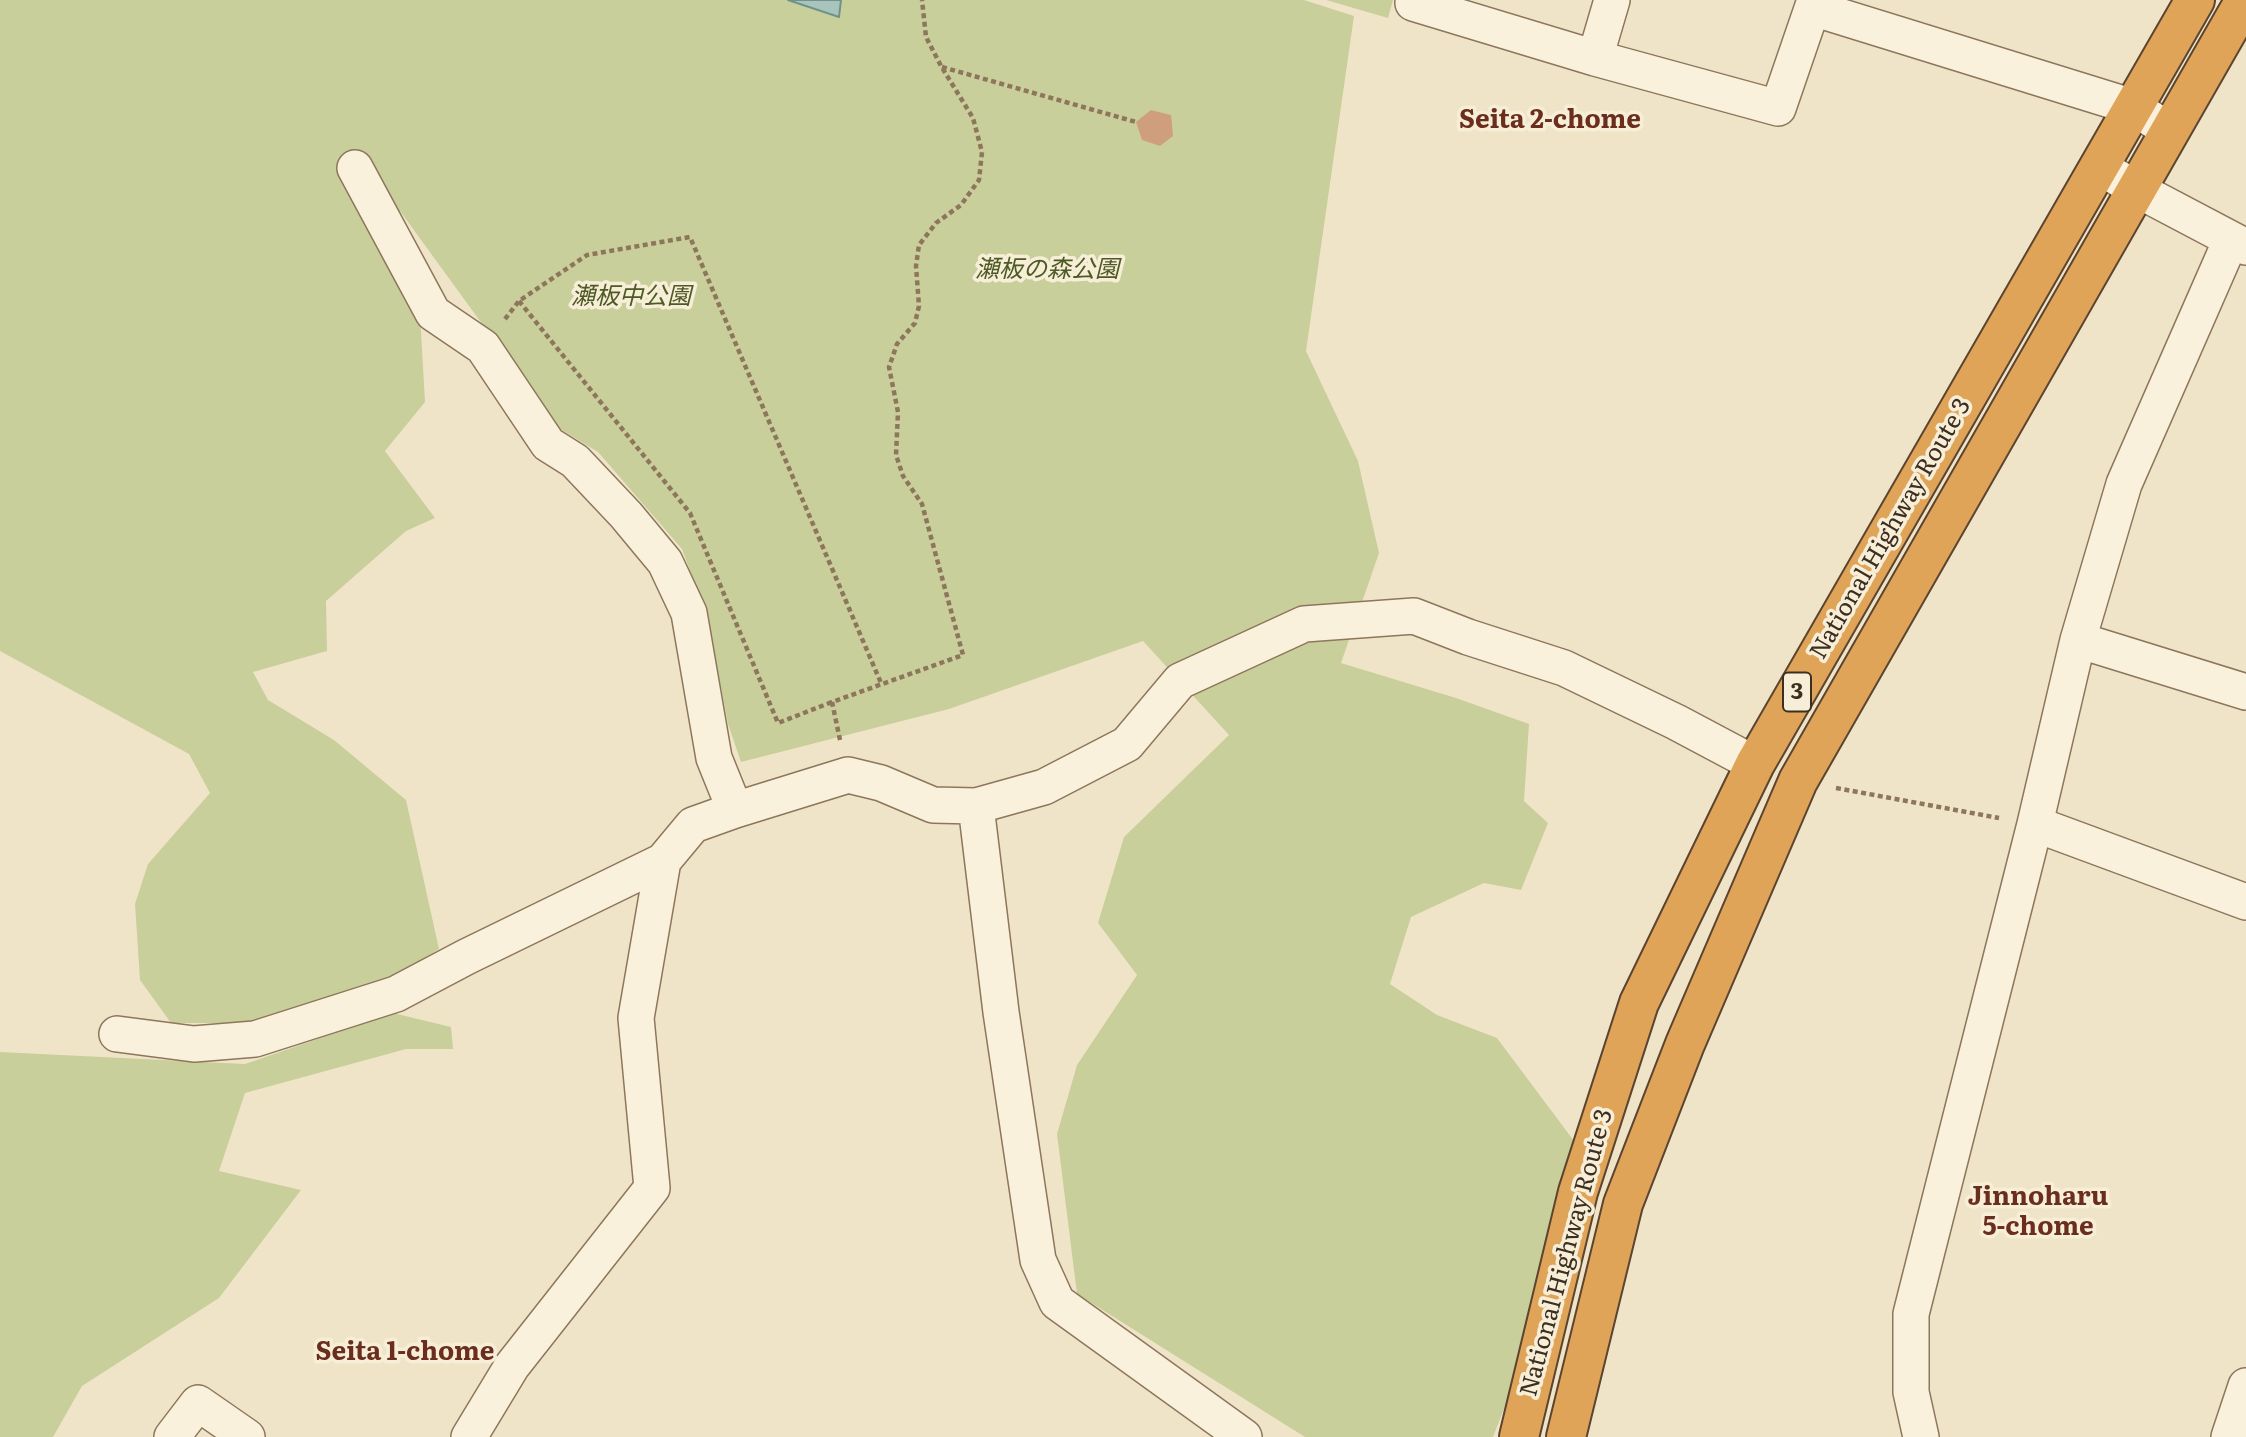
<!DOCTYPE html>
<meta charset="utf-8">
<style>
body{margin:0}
canvas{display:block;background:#f0e4c8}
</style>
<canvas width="2246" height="1437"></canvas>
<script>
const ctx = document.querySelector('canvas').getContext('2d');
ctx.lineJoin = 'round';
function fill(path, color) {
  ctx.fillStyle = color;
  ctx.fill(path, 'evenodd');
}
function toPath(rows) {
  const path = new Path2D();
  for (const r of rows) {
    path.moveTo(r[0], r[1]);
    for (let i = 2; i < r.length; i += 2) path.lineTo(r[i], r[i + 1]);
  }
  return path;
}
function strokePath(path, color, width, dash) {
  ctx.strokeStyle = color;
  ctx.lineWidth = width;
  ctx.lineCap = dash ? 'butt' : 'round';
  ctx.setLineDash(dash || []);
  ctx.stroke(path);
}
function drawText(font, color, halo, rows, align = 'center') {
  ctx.font = font + ' Literata,"Noto Sans JP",serif';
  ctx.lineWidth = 7;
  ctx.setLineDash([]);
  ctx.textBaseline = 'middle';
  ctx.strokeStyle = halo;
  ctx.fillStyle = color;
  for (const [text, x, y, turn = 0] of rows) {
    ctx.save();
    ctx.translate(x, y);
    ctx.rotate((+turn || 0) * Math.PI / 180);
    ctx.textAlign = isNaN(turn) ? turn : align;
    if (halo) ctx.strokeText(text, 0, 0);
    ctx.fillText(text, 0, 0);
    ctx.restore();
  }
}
fill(toPath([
 [0,0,788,0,838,17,841,0,1304,0,1354,16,1306,351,1358,461,1379,553,1341,663,1456,698,1529,724,1524,801,1548,823,1521,890,1484,883,1411,917,1390,984,1437,1015,1497,1038,1577,1145,1516,1378,1493,1437,1305,1437,1077,1294,1057,1134,1077,1065,1137,975,1098,923,1124,837,1229,735,1143,641,949,709,741,762,728,724,708,620,682,549,598,452,557,427,400,211,371,234,420,314,425,402,385,451,435,518,406,531,326,601,327,651,253,672,268,700,334,740,406,800,439,949,384,983,267,1023,171,1023,140,980,135,904,148,864,210,793,189,754,0,651],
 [1326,0,1393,0,1388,18],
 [393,1013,451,1027,453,1049,406,1049,245,1093,219,1171,301,1190,219,1298,82,1386,53,1437,0,1437,0,1052,245,1064]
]), '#c9cf9b');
const water = toPath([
 [788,0,841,0,839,17,788,0]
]);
fill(water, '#a9c4bc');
strokePath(water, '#6f938a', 2);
fill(toPath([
 [1151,110,1171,115,1173,136,1160,146,1142,140,1136,122]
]), '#cf9f7d');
const minor = toPath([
 [1414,0,1413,3,1595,58,1778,108,1815,0],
 [1813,8,2133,107,2170,131],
 [1595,58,1612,0],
 [2100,167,2136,189,2246,247],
 [355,168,433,313,483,347,548,444,575,461,626,515,665,562,689,613,714,758,735,810],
 [2078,640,2246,692],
 [976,806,1001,1012,1038,1260,1057,1302,1244,1437],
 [2035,824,2246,902],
 [117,1034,194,1044,255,1039,396,994,466,957,663,861,693,825,735,810,848,775,881,783,933,805,976,806,1044,787,1127,744,1180,681,1304,624,1414,616,1468,637,1564,668,1676,722,1755,764],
 [172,1437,198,1403,247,1437],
 [469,1437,512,1366,652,1188,636,1018,663,861],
 [1921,1437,1911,1392,1911,1314,2035,824,2078,640,2124,484,2231,240],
 [2229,1437,2246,1386]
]);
const highway = toPath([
 [1519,1437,1578,1192,1639,1003,1755,764,2195,0],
 [1566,1437,1623,1204,1685,1044,1798,781,2245,0]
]);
strokePath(minor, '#8d765c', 38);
strokePath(highway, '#5b4430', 42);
strokePath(toPath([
 [942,67,1136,122],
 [519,301,690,513,778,723,832,702],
 [505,319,519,301,587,255,690,237,881,683],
 [840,740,832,702,963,655,922,504,903,476,896,455,898,412,889,367,897,344,915,323,919,306,916,266,919,245,936,223,961,205,979,180,982,152,973,118,941,66,926,37,922,0],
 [1836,788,1999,818]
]), '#8d765c', 4.5, [5, 3.5]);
strokePath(minor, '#faf1dc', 35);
strokePath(highway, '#e0a458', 38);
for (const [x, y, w] of [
 [1797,692,28]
]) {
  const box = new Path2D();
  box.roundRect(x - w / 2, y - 19.5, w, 39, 5);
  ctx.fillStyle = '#f7eed8';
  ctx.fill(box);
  strokePath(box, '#3d2e20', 2);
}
drawText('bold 23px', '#3d2e20', null, [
 ["3",1797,692]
]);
drawText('italic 24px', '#4d5a26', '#f7eed8', [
 ["瀬板の森公園",1047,270],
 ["瀬板中公園",631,297]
]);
drawText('24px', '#3d2e20', '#f7eed8', [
 ["National Highway Route 3",1891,529,-60],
 ["National Highway Route 3",1567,1253,-75]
]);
drawText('bold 26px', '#6b2e1e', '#f7eed8', [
 ["Seita 2-chome",1550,120],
 ["Jinnoharu",2038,1197],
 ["5-chome",2038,1227],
 ["Seita 1-chome",405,1352]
]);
</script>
